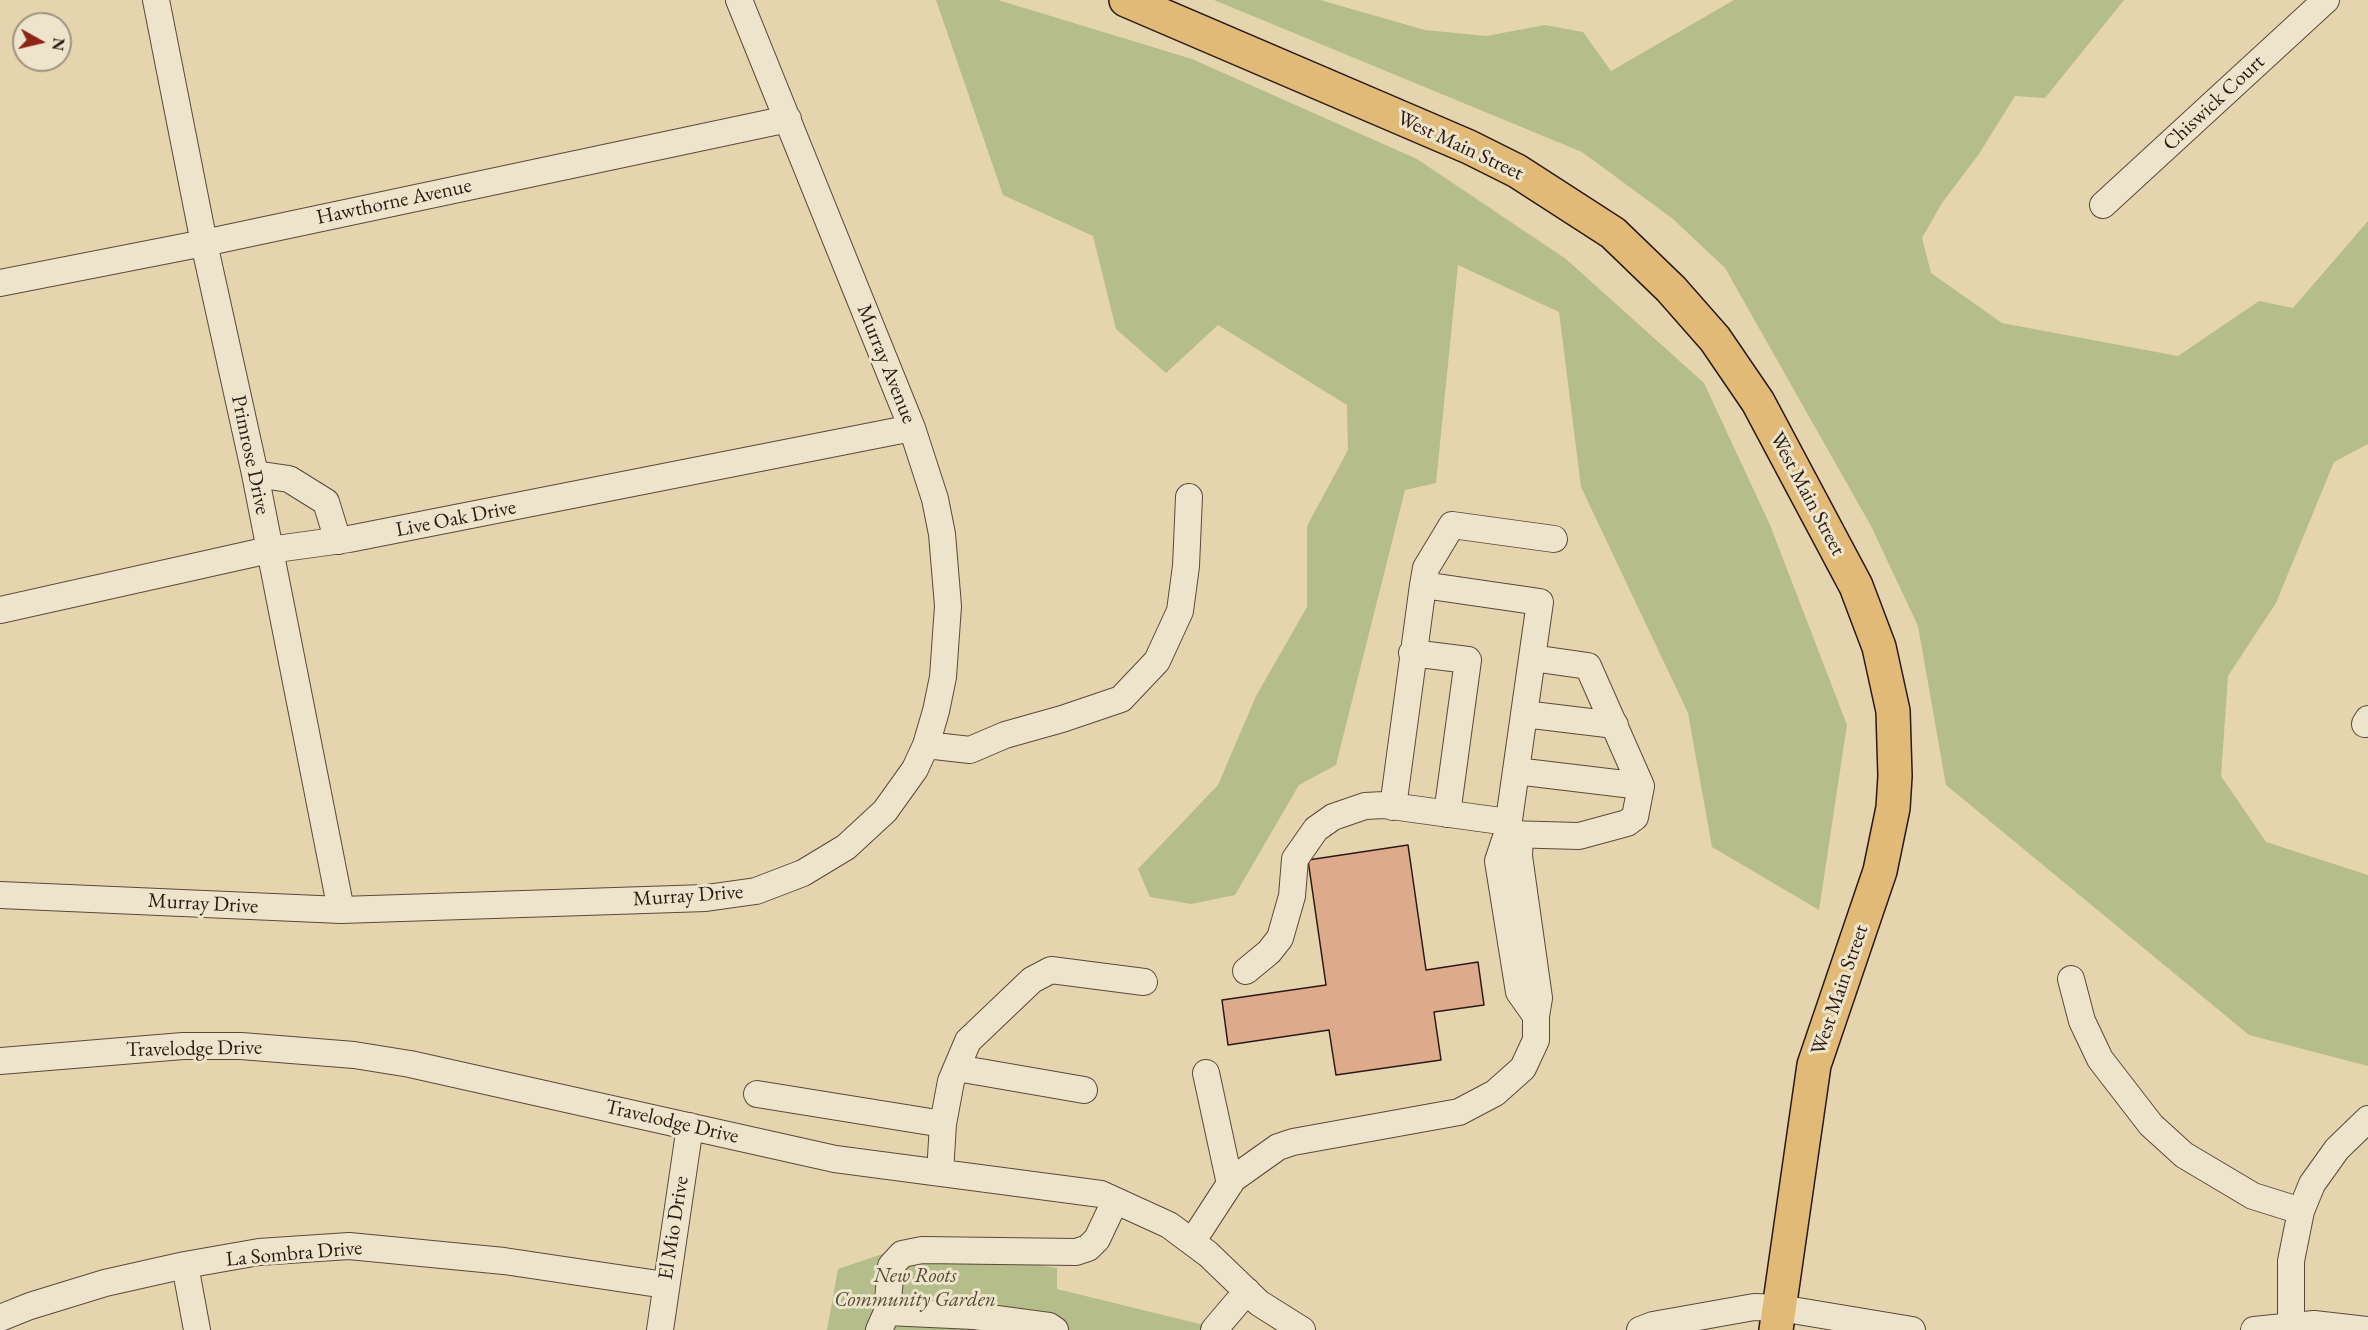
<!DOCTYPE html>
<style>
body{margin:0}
#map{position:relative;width:2368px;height:1330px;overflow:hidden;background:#e5d5af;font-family:"EB Garamond",serif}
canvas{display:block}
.north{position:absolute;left:12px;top:12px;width:60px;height:60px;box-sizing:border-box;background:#eee4cb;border:2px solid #a09381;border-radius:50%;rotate:98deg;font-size:16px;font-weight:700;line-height:24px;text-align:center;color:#2b1a13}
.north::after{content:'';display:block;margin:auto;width:21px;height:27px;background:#8f2418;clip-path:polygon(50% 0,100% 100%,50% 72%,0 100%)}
</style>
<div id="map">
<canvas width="2368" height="1330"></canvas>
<div class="north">N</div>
</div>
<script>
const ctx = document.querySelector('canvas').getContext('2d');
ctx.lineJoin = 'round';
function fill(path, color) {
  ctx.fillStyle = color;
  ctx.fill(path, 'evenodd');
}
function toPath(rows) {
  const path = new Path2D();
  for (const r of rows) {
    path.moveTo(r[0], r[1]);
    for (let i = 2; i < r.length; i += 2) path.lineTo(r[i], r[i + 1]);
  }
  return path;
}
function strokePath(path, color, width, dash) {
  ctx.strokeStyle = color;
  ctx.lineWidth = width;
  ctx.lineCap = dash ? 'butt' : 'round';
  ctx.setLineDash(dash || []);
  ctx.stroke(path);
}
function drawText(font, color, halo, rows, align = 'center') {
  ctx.font = font + ' "EB Garamond",serif';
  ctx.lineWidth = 6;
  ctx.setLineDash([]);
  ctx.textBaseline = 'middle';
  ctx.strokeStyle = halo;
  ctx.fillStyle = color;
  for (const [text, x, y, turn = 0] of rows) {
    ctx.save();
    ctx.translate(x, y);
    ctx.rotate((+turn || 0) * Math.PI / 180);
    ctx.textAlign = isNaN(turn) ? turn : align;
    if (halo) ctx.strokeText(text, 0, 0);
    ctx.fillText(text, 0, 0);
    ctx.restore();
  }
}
fill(toPath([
 [936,0,998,0,1192,59,1417,159,1566,259,1704,383,1770,525,1847,725,1819,910,1712,847,1688,713,1581,487,1559,312,1458,265,1436,483,1405,490,1336,765,1299,785,1235,895,1191,904,1150,897,1138,869,1218,785,1256,696,1307,607,1307,526,1348,450,1347,405,1218,325,1166,373,1116,329,1093,236,1003,195],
 [1214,0,1320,0,1425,30,1486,36,1545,25,1583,32,1611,71,1734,0,2124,0,2045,98,2015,96,1979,154,1942,203,1922,238,1931,273,2002,323,2178,356,2259,301,2293,308,2368,221,2368,444,2334,462,2276,603,2228,676,2221,776,2266,842,2368,875,2368,1066,2249,1035,1946,785,1918,626,1871,526,1725,268,1673,219,1582,152],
 [912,1244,1057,1268,1057,1289,1212,1327,1211,1330,827,1330,838,1269]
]), '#b5bd8a');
const building = toPath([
 [1408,845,1426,970,1478,962,1484,1005,1434,1012,1441,1060,1336,1075,1329,1030,1228,1045,1222,1000,1326,985,1308,860,1408,845]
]);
fill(building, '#ddab8b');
strokePath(building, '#2b1a13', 1.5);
const minor = toPath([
 [156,0,204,243,255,474,341,910],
 [2103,205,2326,0],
 [0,283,204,243,788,119],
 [255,474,289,479,326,502,338,541],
 [1423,585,1426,568,1452,525,1554,539],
 [0,610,269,550,349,539,912,428],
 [1412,653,1468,660,1447,814],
 [1524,714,1615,725],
 [2365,724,2368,719],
 [926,745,970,750,1005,735,1062,719,1121,699,1157,661,1180,611,1186,566,1189,497],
 [1516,771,1641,786],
 [1393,807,1423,585,1540,602,1532,658],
 [1507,834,1579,836,1627,823,1635,817,1641,786,1588,666,1532,658,1507,834,1498,861,1519,992,1536,1016],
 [0,895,341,910,706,898,756,891,803,873,846,847,885,811,915,769,926,745,936,711,943,677,948,606,942,534,935,499,912,428,739,0],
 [1246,971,1269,952,1280,938,1292,896,1295,859,1316,829,1333,817,1365,806,1384,805,1508,822],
 [2071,979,2082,1021,2100,1059,2151,1125,2184,1155,2253,1196,2301,1211],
 [0,1061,183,1046,241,1046,354,1055,410,1064,835,1159,1101,1194,1169,1225,1208,1254,1259,1303,1302,1330],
 [957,1068,1084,1090],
 [1206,1073,1230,1184],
 [757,1094,943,1124,940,1173],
 [943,1124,951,1081,968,1041,1032,980,1051,970,1144,982],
 [1192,1242,1233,1179,1278,1147,1293,1142,1459,1112,1495,1093,1523,1068,1536,1040,1536,1016,1539,998,1519,856,1520,834],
 [185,1265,197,1330],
 [887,1312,974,1316,1049,1326,1055,1330],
 [0,1318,30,1306,105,1283,185,1265,259,1252,349,1246,504,1261,665,1285],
 [2291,1326,2291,1261,2301,1211,2312,1184,2337,1149,2368,1119],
 [660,1330,690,1126],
 [879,1330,887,1312,891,1266,902,1254,922,1250,1076,1252,1088,1248,1097,1239,1115,1201],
 [1214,1330,1247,1291],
 [1640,1330,1653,1325,1754,1307,1780,1308,1912,1330],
 [2254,1330,2314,1324,2368,1330]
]);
const major = toPath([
 [1126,0,1469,147,1517,171,1613,233,1671,289,1715,339,1758,402,1856,586,1879,647,1893,711,1895,776,1893,808,1880,871,1814,1065,1776,1330]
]);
strokePath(minor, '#5a493a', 28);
strokePath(major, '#2b1a13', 36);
strokePath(minor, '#eee4cb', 26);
strokePath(major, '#e2ba78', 33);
drawText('21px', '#2b1a13', '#eee4cb', [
 ["Chiswick Court",2214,103,-43],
 ["West Main Street",1460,146,25],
 ["Hawthorne Avenue",394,202,-12],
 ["Murray Avenue",886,364,68],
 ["Primrose Drive",250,455,78],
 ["West Main Street",1807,494,62],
 ["Live Oak Drive",456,519,-11],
 ["Murray Drive",688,896,-4],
 ["Murray Drive",203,904,3],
 ["West Main Street",1840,990,-71],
 ["Travelodge Drive",194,1049,-1],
 ["Travelodge Drive",672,1122,13],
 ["El Mio Drive",674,1228,-81],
 ["La Sombra Drive",294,1254,-5]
]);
drawText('italic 21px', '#544b37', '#eee4cb', [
 ["New Roots",915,1276],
 ["Community Garden",915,1300]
]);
</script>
